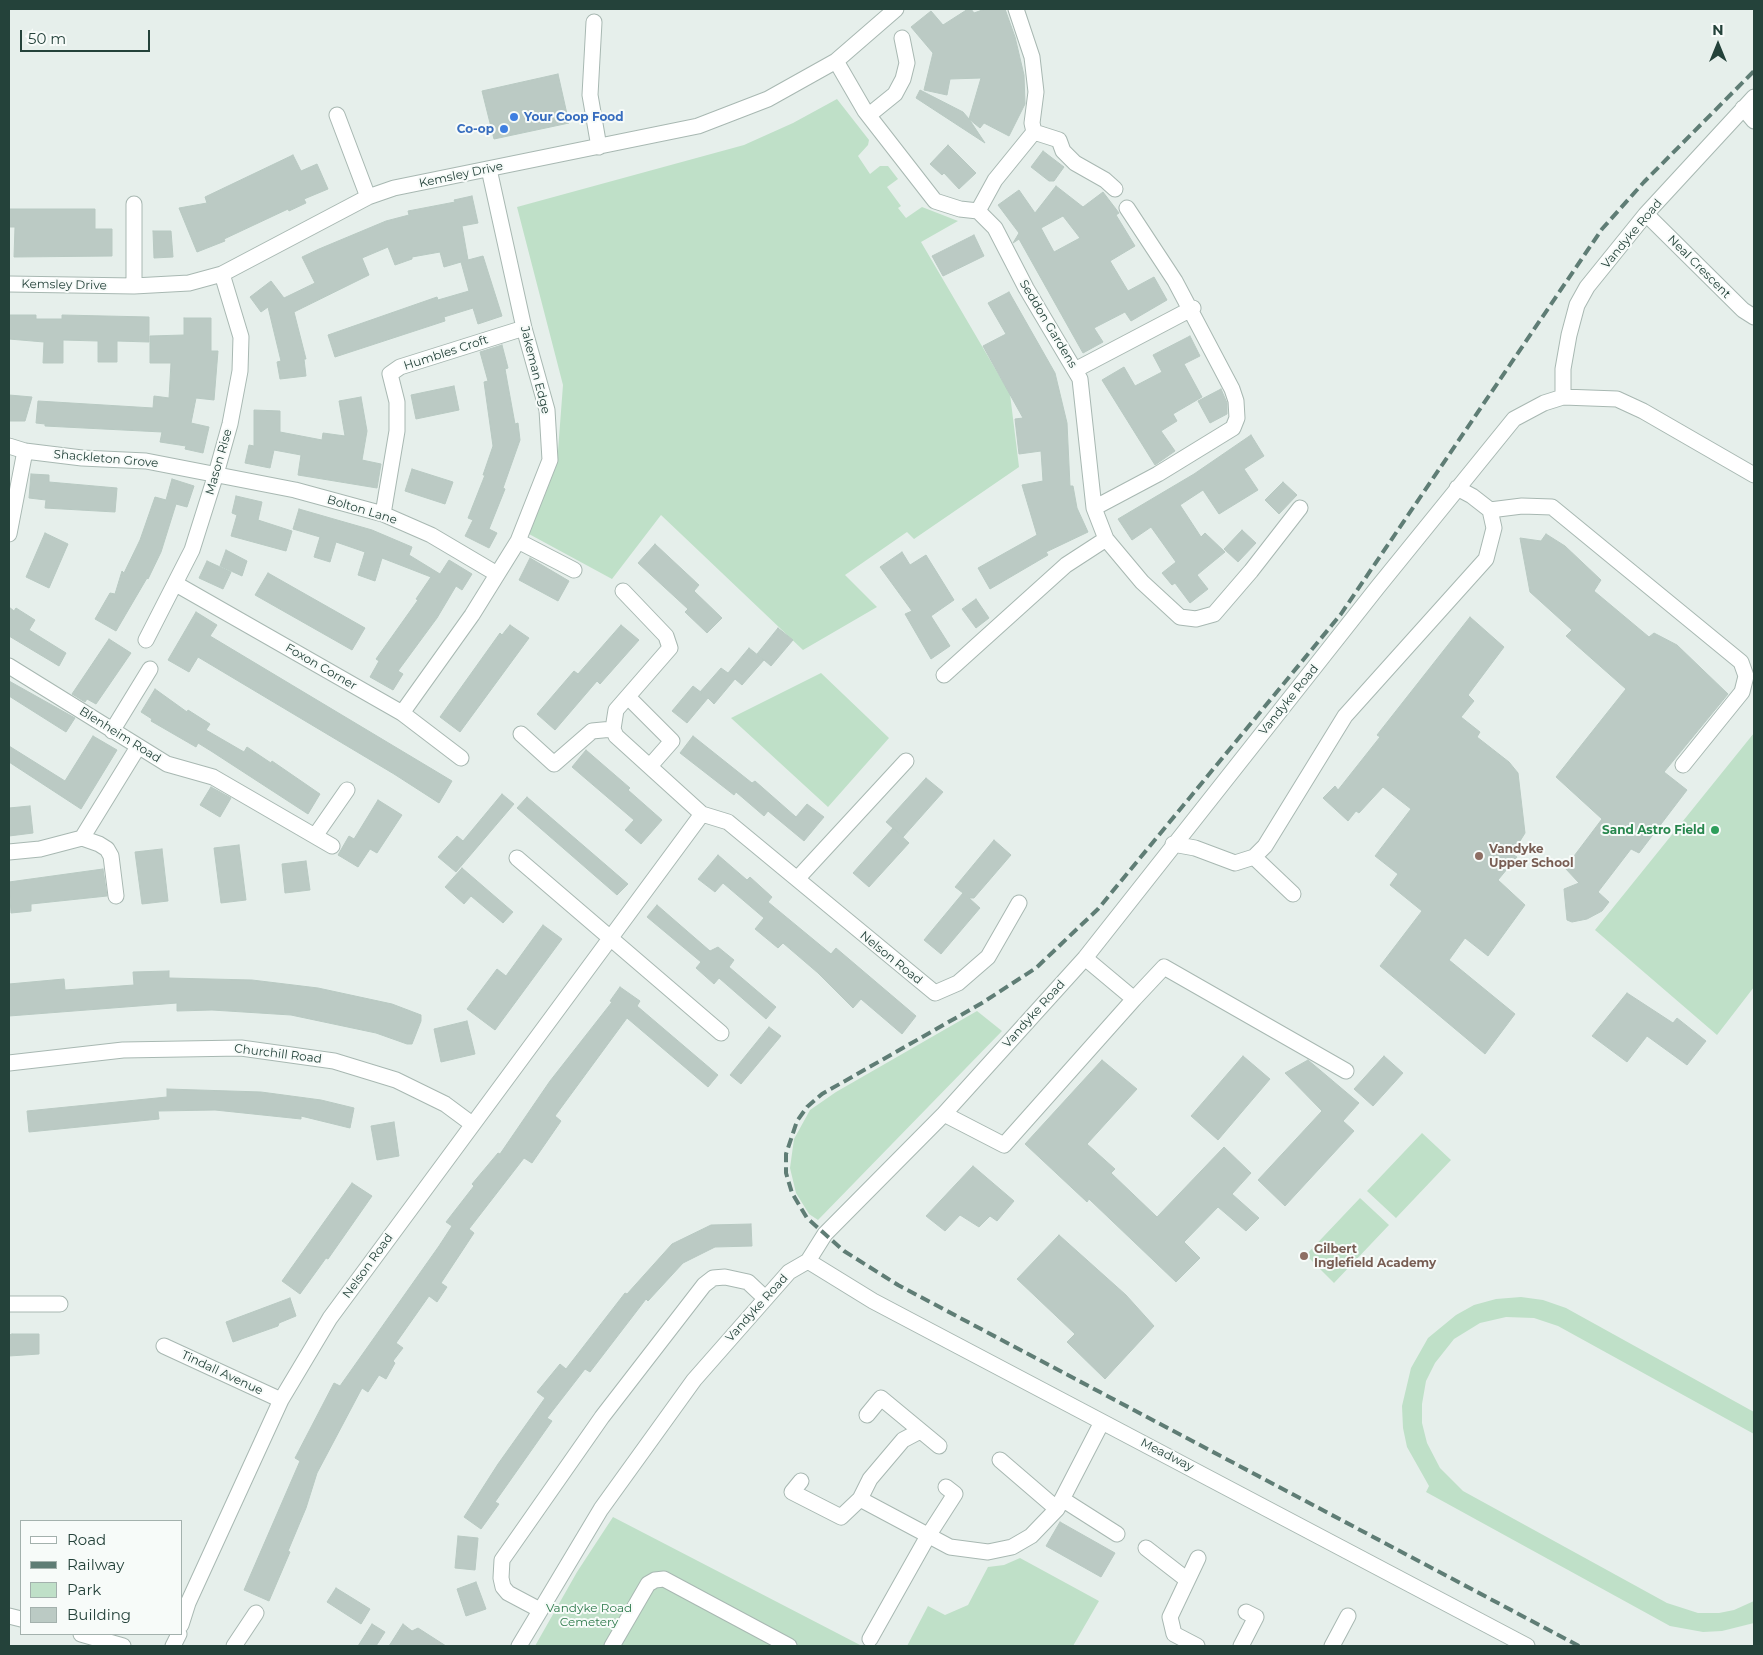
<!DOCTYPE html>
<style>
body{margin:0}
#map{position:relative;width:1763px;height:1655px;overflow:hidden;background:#e6efeb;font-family:Montserrat,sans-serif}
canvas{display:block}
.frame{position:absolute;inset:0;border:10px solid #24423a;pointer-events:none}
.legend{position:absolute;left:20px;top:1520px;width:162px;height:115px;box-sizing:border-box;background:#f7fbf9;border:1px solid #a3b1ad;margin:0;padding:6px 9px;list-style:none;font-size:15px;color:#24423a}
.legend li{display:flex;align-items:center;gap:10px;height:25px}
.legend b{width:25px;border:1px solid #a3b1ad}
.north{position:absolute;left:1693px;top:20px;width:50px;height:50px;-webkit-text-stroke:4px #f7fbf9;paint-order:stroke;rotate:0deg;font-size:14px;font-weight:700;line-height:20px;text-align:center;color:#24423a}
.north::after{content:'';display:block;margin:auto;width:18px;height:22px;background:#24423a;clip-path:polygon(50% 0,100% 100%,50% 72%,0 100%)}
.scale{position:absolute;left:20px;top:30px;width:130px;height:22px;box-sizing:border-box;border:2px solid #24423a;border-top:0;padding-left:6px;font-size:15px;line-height:18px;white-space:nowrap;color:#24423a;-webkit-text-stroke:4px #f7fbf9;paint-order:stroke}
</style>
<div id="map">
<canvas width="1763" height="1655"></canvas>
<div class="frame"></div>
<ul class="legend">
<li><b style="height:6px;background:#fff"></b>Road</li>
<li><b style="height:6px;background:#5f7d75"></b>Railway</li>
<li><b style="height:14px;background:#bfe0c8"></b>Park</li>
<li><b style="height:14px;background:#bbcac4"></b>Building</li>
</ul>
<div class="north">N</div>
<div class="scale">50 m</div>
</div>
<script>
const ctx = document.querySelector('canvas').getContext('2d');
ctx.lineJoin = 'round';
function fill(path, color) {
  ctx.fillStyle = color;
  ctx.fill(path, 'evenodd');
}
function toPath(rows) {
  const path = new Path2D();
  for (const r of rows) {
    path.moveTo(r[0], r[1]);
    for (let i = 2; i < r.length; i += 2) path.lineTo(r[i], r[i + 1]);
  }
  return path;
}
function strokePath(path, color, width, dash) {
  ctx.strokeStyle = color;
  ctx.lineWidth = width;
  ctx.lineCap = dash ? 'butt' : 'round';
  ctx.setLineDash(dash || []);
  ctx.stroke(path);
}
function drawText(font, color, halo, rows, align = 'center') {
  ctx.font = font + ' Montserrat,sans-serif';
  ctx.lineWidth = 4;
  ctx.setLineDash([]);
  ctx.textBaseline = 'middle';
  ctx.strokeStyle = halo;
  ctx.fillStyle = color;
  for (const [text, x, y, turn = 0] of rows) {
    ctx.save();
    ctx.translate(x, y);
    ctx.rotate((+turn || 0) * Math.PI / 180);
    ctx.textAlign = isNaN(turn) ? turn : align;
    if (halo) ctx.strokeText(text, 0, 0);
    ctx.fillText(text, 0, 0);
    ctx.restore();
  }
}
fill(toPath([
 [837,99,869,140,868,145,858,156,870,174,880,166,888,166,898,179,887,187,901,206,898,208,906,218,922,207,958,221,921,242,1010,394,1019,467,914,539,907,532,845,575,877,607,803,650,661,515,612,579,529,534,557,464,563,385,517,207,744,145,793,123],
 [821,673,889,738,828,807,731,718],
 [1754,733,1754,987,1717,1035,1595,930],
 [977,1011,1002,1031,818,1220,809,1214,796,1193,790,1168,794,1139,810,1110,836,1092],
 [1422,1133,1451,1160,1396,1218,1367,1191],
 [1360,1198,1389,1225,1334,1283,1306,1255],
 [1521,1297,1543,1300,1566,1308,1754,1412,1754,1434,1558,1326,1534,1318,1506,1317,1480,1323,1454,1339,1435,1363,1426,1381,1422,1404,1422,1423,1427,1443,1440,1468,1463,1491,1667,1603,1698,1613,1719,1613,1734,1610,1754,1601,1754,1623,1722,1631,1703,1632,1670,1626,1426,1492,1429,1486,1407,1447,1403,1428,1402,1406,1411,1368,1428,1338,1456,1315,1474,1305,1496,1299],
 [613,1517,862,1646,535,1646,577,1572],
 [1020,1558,1099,1601,1073,1646,907,1646,928,1606,945,1615,968,1605,988,1567,1004,1565]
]), '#bfe0c8');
const building = toPath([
 [968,9,971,9,974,13,985,9,1005,9,1015,37,1024,75,1025,104,1009,136,984,123,980,128,969,119,985,143,916,98,920,90,963,112,969,119,981,78,950,79,947,95,924,90,933,53,911,27,931,11,943,25,968,9],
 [558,74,569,123,494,139,482,91,558,74],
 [948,145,976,173,959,189,944,173,942,175,930,164,948,145],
 [1043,151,1064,167,1054,181,1049,181,1031,167,1043,151],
 [293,155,301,171,317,164,328,189,304,199,306,203,289,211,288,209,224,239,225,241,197,252,179,208,207,203,205,197,293,155],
 [1056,186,1083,207,1103,192,1119,213,1116,215,1135,246,1110,261,1128,291,1154,277,1167,300,1131,321,1125,312,1094,328,1103,342,1083,353,1019,239,1013,243,1019,233,998,205,1019,190,1035,213,1056,186],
 [1063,216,1080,238,1054,252,1041,228,1063,216],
 [472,196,478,223,462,226,468,260,483,256,502,316,478,324,473,308,444,317,445,321,335,357,328,335,437,297,438,300,469,291,461,262,444,267,440,252,412,257,412,259,395,265,388,247,362,258,369,275,294,312,306,359,304,359,306,376,280,379,277,362,281,361,268,307,261,312,250,297,271,281,284,298,315,283,302,257,319,249,386,221,409,215,408,211,455,202,454,200,472,196],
 [9,209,95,209,95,229,112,229,112,256,14,257,15,227,9,227,9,209],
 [153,231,171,231,173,257,154,258,153,231],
 [974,235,984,256,943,276,932,256,974,235],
 [1009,292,1055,373,1067,423,1070,486,1073,486,1077,508,1088,532,1046,552,1048,555,990,589,978,568,1037,535,1022,485,1043,481,1041,451,1019,454,1015,419,1023,418,983,346,1006,334,988,303,1009,292],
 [9,315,36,315,36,319,62,319,62,315,149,317,149,342,117,341,117,362,98,362,98,341,63,340,63,363,43,363,44,342,9,339,9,315],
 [184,318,211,318,211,351,218,351,214,400,196,398,191,423,209,427,203,453,185,449,186,446,160,442,162,432,45,426,45,424,36,423,38,401,153,408,154,396,169,398,171,363,150,363,150,336,184,335,184,318],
 [1190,336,1200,356,1184,364,1202,397,1173,414,1177,421,1161,431,1175,451,1155,465,1102,380,1124,367,1135,386,1162,372,1153,355,1190,336],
 [502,345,508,368,505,369,515,424,518,423,520,440,503,488,505,489,489,529,497,533,489,548,465,536,473,520,468,518,485,475,483,475,493,446,484,382,488,381,480,352,502,345],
 [454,386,459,410,416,419,411,395,454,386],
 [1221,389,1227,403,1227,414,1210,423,1198,401,1221,389],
 [9,395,32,397,25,421,9,421,9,395],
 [361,397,367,431,362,460,381,464,377,488,298,475,301,455,274,450,270,468,245,463,249,445,254,446,254,410,280,411,280,432,322,440,323,433,345,436,339,401,361,397],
 [1251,435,1264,456,1244,469,1258,490,1219,514,1203,490,1180,505,1201,537,1205,533,1225,552,1197,575,1208,589,1190,603,1175,583,1172,585,1162,573,1176,562,1151,527,1132,540,1118,519,1194,474,1251,435],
 [412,469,453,482,445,504,405,491,412,469],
 [31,474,49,475,49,482,117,488,115,512,45,508,46,500,29,498,31,474],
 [172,479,194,486,187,507,176,504,161,552,148,579,147,578,116,631,95,619,110,593,115,594,122,571,124,573,140,540,155,497,166,500,172,479],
 [1283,482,1297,495,1279,514,1265,500,1283,482],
 [236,496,262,502,258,520,292,531,286,551,231,536,237,515,232,513,236,496],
 [299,509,372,530,412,547,409,555,440,574,449,560,472,574,462,590,456,586,437,618,398,671,403,674,393,690,370,677,379,661,376,659,418,600,416,599,431,577,382,558,375,581,358,575,365,552,336,542,330,562,314,557,320,537,293,529,299,509],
 [1242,530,1256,543,1238,562,1224,549,1242,530],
 [45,533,68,544,49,588,26,577,45,533],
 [1546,534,1565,546,1601,580,1594,591,1649,637,1654,633,1677,645,1728,694,1664,772,1687,790,1639,853,1631,849,1598,892,1609,902,1602,911,1587,919,1572,922,1567,920,1564,889,1579,883,1565,868,1602,819,1556,777,1626,689,1566,636,1572,630,1530,592,1520,538,1541,541,1546,534],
 [655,544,699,585,694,591,722,618,707,633,685,612,688,609,638,563,655,544],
 [226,550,247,561,242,576,220,566,226,550],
 [902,552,910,565,926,555,954,600,931,616,950,646,931,659,905,614,912,611,880,567,902,552],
 [530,558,569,581,558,601,519,580,530,558],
 [207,561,231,572,223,589,199,578,207,561],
 [268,573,365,628,352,650,255,595,268,573],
 [976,599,989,618,976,628,962,609,976,599],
 [9,607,14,611,16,608,35,620,29,630,66,653,59,666,9,636,9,607],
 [196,612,217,625,210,636,452,781,439,803,394,774,198,657,189,672,168,660,196,612],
 [1470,617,1504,647,1468,695,1474,701,1461,717,1480,732,1477,737,1509,762,1518,773,1525,833,1512,854,1517,857,1498,880,1525,905,1488,956,1465,938,1449,960,1515,1014,1485,1054,1380,966,1422,911,1390,885,1398,874,1375,856,1411,809,1383,787,1359,813,1356,811,1348,821,1323,798,1335,786,1338,790,1380,737,1377,735,1470,617],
 [510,625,529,638,460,732,440,717,500,633,502,635,510,625],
 [621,625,639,640,600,684,597,681,555,730,537,714,574,671,578,674,621,625],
 [778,628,793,640,771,666,757,654,778,628],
 [109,639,131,653,96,704,87,699,85,702,72,694,109,639],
 [749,648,764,660,742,685,735,679,714,704,708,698,687,723,672,711,693,686,702,693,700,692,721,668,728,673,749,648],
 [9,681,75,718,66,732,9,696,9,681],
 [155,689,187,712,188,710,210,724,206,730,244,752,247,747,271,763,272,761,320,794,308,814,211,751,198,743,196,747,151,721,152,719,141,712,155,689],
 [93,736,117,750,81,809,9,762,9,746,65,781,93,736],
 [693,736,752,783,755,781,796,817,807,804,824,817,804,841,768,811,764,816,736,792,734,795,680,753,693,736],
 [586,750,630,788,628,790,662,820,641,844,625,830,634,820,572,767,586,750],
 [926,778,943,792,903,837,886,822,926,778],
 [211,787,231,798,220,817,200,805,211,787],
 [502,794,514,804,456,872,438,857,457,836,463,841,502,794],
 [527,797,628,884,617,895,517,808,527,797],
 [378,800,402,815,377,853,370,849,358,867,338,855,349,836,354,839,378,800],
 [30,806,33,833,9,836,9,808,30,806],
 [893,828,909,843,869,887,853,873,893,828],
 [994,840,1011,855,974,898,969,898,980,908,941,954,924,940,963,893,955,887,994,840],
 [239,845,246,900,221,903,214,848,239,845],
 [162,849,168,901,142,904,135,852,162,849],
 [718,855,747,880,750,877,772,897,768,902,831,954,836,948,916,1016,902,1034,861,999,853,1008,818,973,783,943,778,948,755,929,764,918,723,883,715,892,698,879,718,855],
 [306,861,310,890,285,893,282,864,306,861],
 [462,868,513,912,503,923,471,896,464,904,445,887,462,868],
 [103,869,107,896,31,904,31,911,11,913,9,882,103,869],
 [657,905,710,951,718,947,734,960,729,967,776,1007,766,1019,719,978,714,984,696,968,701,962,647,917,657,905],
 [543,925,562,939,495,1030,467,1009,497,969,506,976,543,925],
 [169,971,169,978,252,980,318,988,392,1004,421,1015,421,1021,412,1044,407,1044,376,1033,291,1015,212,1010,177,1011,177,1003,9,1016,9,984,64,979,65,990,134,985,133,972,169,971],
 [620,987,640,1001,637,1006,718,1075,708,1087,627,1018,555,1116,561,1121,532,1163,524,1158,469,1229,474,1233,441,1283,447,1287,437,1302,429,1296,396,1343,403,1348,393,1361,395,1363,386,1379,379,1375,368,1392,362,1388,317,1473,306,1508,288,1551,290,1552,269,1601,244,1590,300,1461,295,1458,334,1383,340,1386,439,1246,452,1226,446,1222,474,1186,472,1184,498,1153,500,1154,550,1081,612,1002,610,1001,620,987],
 [1627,993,1673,1023,1677,1018,1706,1041,1687,1065,1647,1036,1627,1062,1592,1036,1627,993],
 [467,1021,475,1054,441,1062,434,1029,467,1021],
 [769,1027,781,1036,741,1084,730,1075,769,1027],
 [1243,1056,1270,1079,1218,1140,1191,1116,1243,1056],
 [1384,1056,1403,1073,1373,1106,1354,1089,1384,1056],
 [1102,1060,1137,1089,1087,1144,1115,1169,1111,1173,1157,1217,1224,1147,1251,1173,1232,1194,1259,1218,1246,1231,1218,1207,1184,1242,1200,1258,1176,1282,1089,1199,1087,1202,1025,1144,1102,1060],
 [1308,1060,1359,1103,1343,1121,1354,1131,1285,1206,1258,1180,1322,1111,1285,1073,1308,1060],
 [167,1089,261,1092,321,1100,354,1108,350,1128,301,1116,301,1119,215,1110,158,1111,159,1119,29,1132,27,1111,167,1097,167,1089],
 [394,1122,399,1156,377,1160,371,1126,394,1122],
 [973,1166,1014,1201,997,1221,990,1216,979,1227,960,1215,945,1231,926,1216,973,1166],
 [352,1183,372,1196,328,1259,326,1258,300,1294,282,1281,352,1183],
 [751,1224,752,1246,715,1247,683,1263,648,1301,646,1299,590,1372,585,1369,547,1418,552,1421,495,1502,499,1504,481,1529,464,1517,498,1464,545,1398,537,1392,560,1364,566,1369,625,1293,627,1294,672,1244,711,1225,751,1224],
 [1059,1235,1126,1295,1154,1326,1105,1379,1067,1342,1075,1334,1017,1279,1059,1235],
 [290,1298,296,1316,279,1323,278,1326,233,1342,226,1322,290,1298],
 [12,1334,39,1334,39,1354,9,1356,9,1335,12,1334],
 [1060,1522,1115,1553,1101,1577,1046,1546,1060,1522],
 [458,1536,478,1538,475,1570,455,1568,458,1536],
 [476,1582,486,1609,466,1616,457,1589,476,1582],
 [336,1588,370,1609,361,1624,327,1602,336,1588],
 [372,1624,385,1632,376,1646,358,1646,372,1624],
 [403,1624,412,1631,418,1628,446,1646,389,1646,403,1624]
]);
fill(building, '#bbcac4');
strokePath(building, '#b8c9c2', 1);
const minor = toPath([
 [1016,9,1032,57,1036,92,1032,123,1034,132],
 [594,22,590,95,599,147],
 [836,61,865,111,935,201,960,209,978,211,995,228,1026,288,1080,379,1094,508,1106,539,1142,582,1180,617,1196,619,1214,614,1251,571,1300,508],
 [1743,108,1754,121],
 [337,115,368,197],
 [869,115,895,94,903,79,907,63,902,38],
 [978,211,995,180,1034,132,1059,140,1063,151,1075,163,1105,180,1115,189],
 [1646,214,1743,310,1754,317],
 [9,284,134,286,189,283,222,274,368,197,394,188,698,126,768,99,836,61,896,9],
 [134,286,134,204],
 [1075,370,1193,308],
 [1563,397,1563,369,1569,335,1577,305,1587,287,1646,214,1754,97],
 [9,446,25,451,82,458,146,461,295,490,383,514,431,535,497,574],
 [1094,508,1158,474,1233,428,1237,418,1236,401,1232,389,1175,281,1127,208],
 [1490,510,1522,506,1552,507,1741,662,1746,676,1742,692,1683,765],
 [383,514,397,431,397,402,390,374,400,367,524,328],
 [9,534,25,451],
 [518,541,574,570],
 [176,584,402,713,461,758],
 [623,591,666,636,670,648,616,710,613,729,616,736,702,814,728,822,935,993,958,983,988,957,1019,903],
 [146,640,192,550,216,474,230,424,240,371,241,337,222,274],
 [9,666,167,764,213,777,332,846],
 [944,675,1066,565,1106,539],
 [628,697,672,741,650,766],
 [402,713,472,615,518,541,550,460,547,410,524,328,489,169],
 [112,731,150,669],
 [521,734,554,764,592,731,613,729],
 [315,836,347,790],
 [82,838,99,844,107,849,111,856,116,896],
 [1173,844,1195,848,1235,863,1254,857,1265,846,1345,716,1486,559,1494,528,1490,510,1472,496,1457,488],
 [9,852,40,849,82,838,138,747],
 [1254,857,1293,894],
 [517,858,721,1033],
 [797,879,906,761],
 [1085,958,1134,999,1164,967,1346,1071],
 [9,1063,123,1050,241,1048,334,1061,396,1080,445,1104,472,1124],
 [944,1114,1004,1145,1134,999],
 [808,1261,873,1301,1527,1646],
 [9,1304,60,1304],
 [164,1346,281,1400],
 [867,1415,881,1398,939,1446],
 [1000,1460,1057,1509],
 [801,1481,792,1492,841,1517,860,1499,870,1479,903,1440,920,1431],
 [860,1499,950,1547,988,1552,1012,1547,1031,1536,1057,1509,1102,1422],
 [1062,1499,1117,1534],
 [1146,1548,1186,1579],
 [540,1610,508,1593,503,1587,501,1578,502,1560,602,1417,704,1285,713,1278,725,1277,748,1282,765,1298],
 [9,1616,21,1619],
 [181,1625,188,1603,281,1400,330,1318,702,814],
 [81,1634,123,1646],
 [870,1639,928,1536,955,1494,946,1487],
 [173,1646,179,1634],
 [234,1646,256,1613],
 [519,1646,601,1509,694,1380,789,1272,808,1261,825,1234,944,1114,1085,958,1377,588,1514,419,1544,403,1563,397,1617,399,1643,411,1754,475],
 [612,1646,648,1584,655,1580,664,1579,789,1646],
 [1197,1646,1174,1634,1170,1617,1198,1558],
 [1241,1646,1256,1617,1246,1612],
 [1332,1646,1348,1616]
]);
strokePath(minor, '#a8b8b2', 17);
strokePath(minor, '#fff', 15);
strokePath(toPath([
 [1579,1646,898,1285,844,1251,807,1218,792,1193,786,1173,786,1154,797,1121,807,1107,822,1094,982,1003,1036,968,1098,909,1341,614,1602,229,1644,182,1754,71]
]), '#5f7d75', 4, [10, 5]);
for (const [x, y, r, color] of [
 [514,117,5,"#3f7fe0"],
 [504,129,5,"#3f7fe0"],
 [1715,830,5,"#2e9e5b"],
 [1479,856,5,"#8d6e63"],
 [1304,1256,5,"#8d6e63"]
]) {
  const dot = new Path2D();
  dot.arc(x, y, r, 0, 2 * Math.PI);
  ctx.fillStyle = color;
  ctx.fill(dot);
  strokePath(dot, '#f7fbf9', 2);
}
drawText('bold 12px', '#366cbe', '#f7fbf9', [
 ["Your Coop Food",524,117],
 ["Co-op",494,129,"right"]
], 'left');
drawText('12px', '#24423a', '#f7fbf9', [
 ["Kemsley Drive",461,175,-12],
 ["Vandyke Road",1632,234,-50],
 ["Neal Crescent",1699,267,45],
 ["Kemsley Drive",64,285,1],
 ["Seddon Gardens",1048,324,59],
 ["Humbles Croft",446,353,-18],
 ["Jakeman Edge",535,370,76],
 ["Shackleton Grove",106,459,5],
 ["Mason Rise",219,462,-74],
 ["Bolton Lane",362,510,17],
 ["Foxon Corner",321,667,30],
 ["Vandyke Road",1289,700,-51],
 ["Blenheim Road",120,735,32],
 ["Nelson Road",891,958,39],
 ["Vandyke Road",1034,1014,-48],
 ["Churchill Road",278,1054,7],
 ["Nelson Road",368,1266,-54],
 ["Vandyke Road",757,1308,-48],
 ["Tindall Avenue",222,1373,25],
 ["Meadway",1167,1455,27]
]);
drawText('bold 12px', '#27864d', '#f7fbf9', [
 ["Sand Astro Field",1705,830]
], 'right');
drawText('bold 12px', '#785e54', '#f7fbf9', [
 ["Vandyke",1489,849],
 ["Upper School",1489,863],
 ["Gilbert",1314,1249],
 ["Inglefield Academy",1314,1263]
], 'left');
drawText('12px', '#2d7a4b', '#f7fbf9', [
 ["Vandyke Road",589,1608],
 ["Cemetery",589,1622]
]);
</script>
